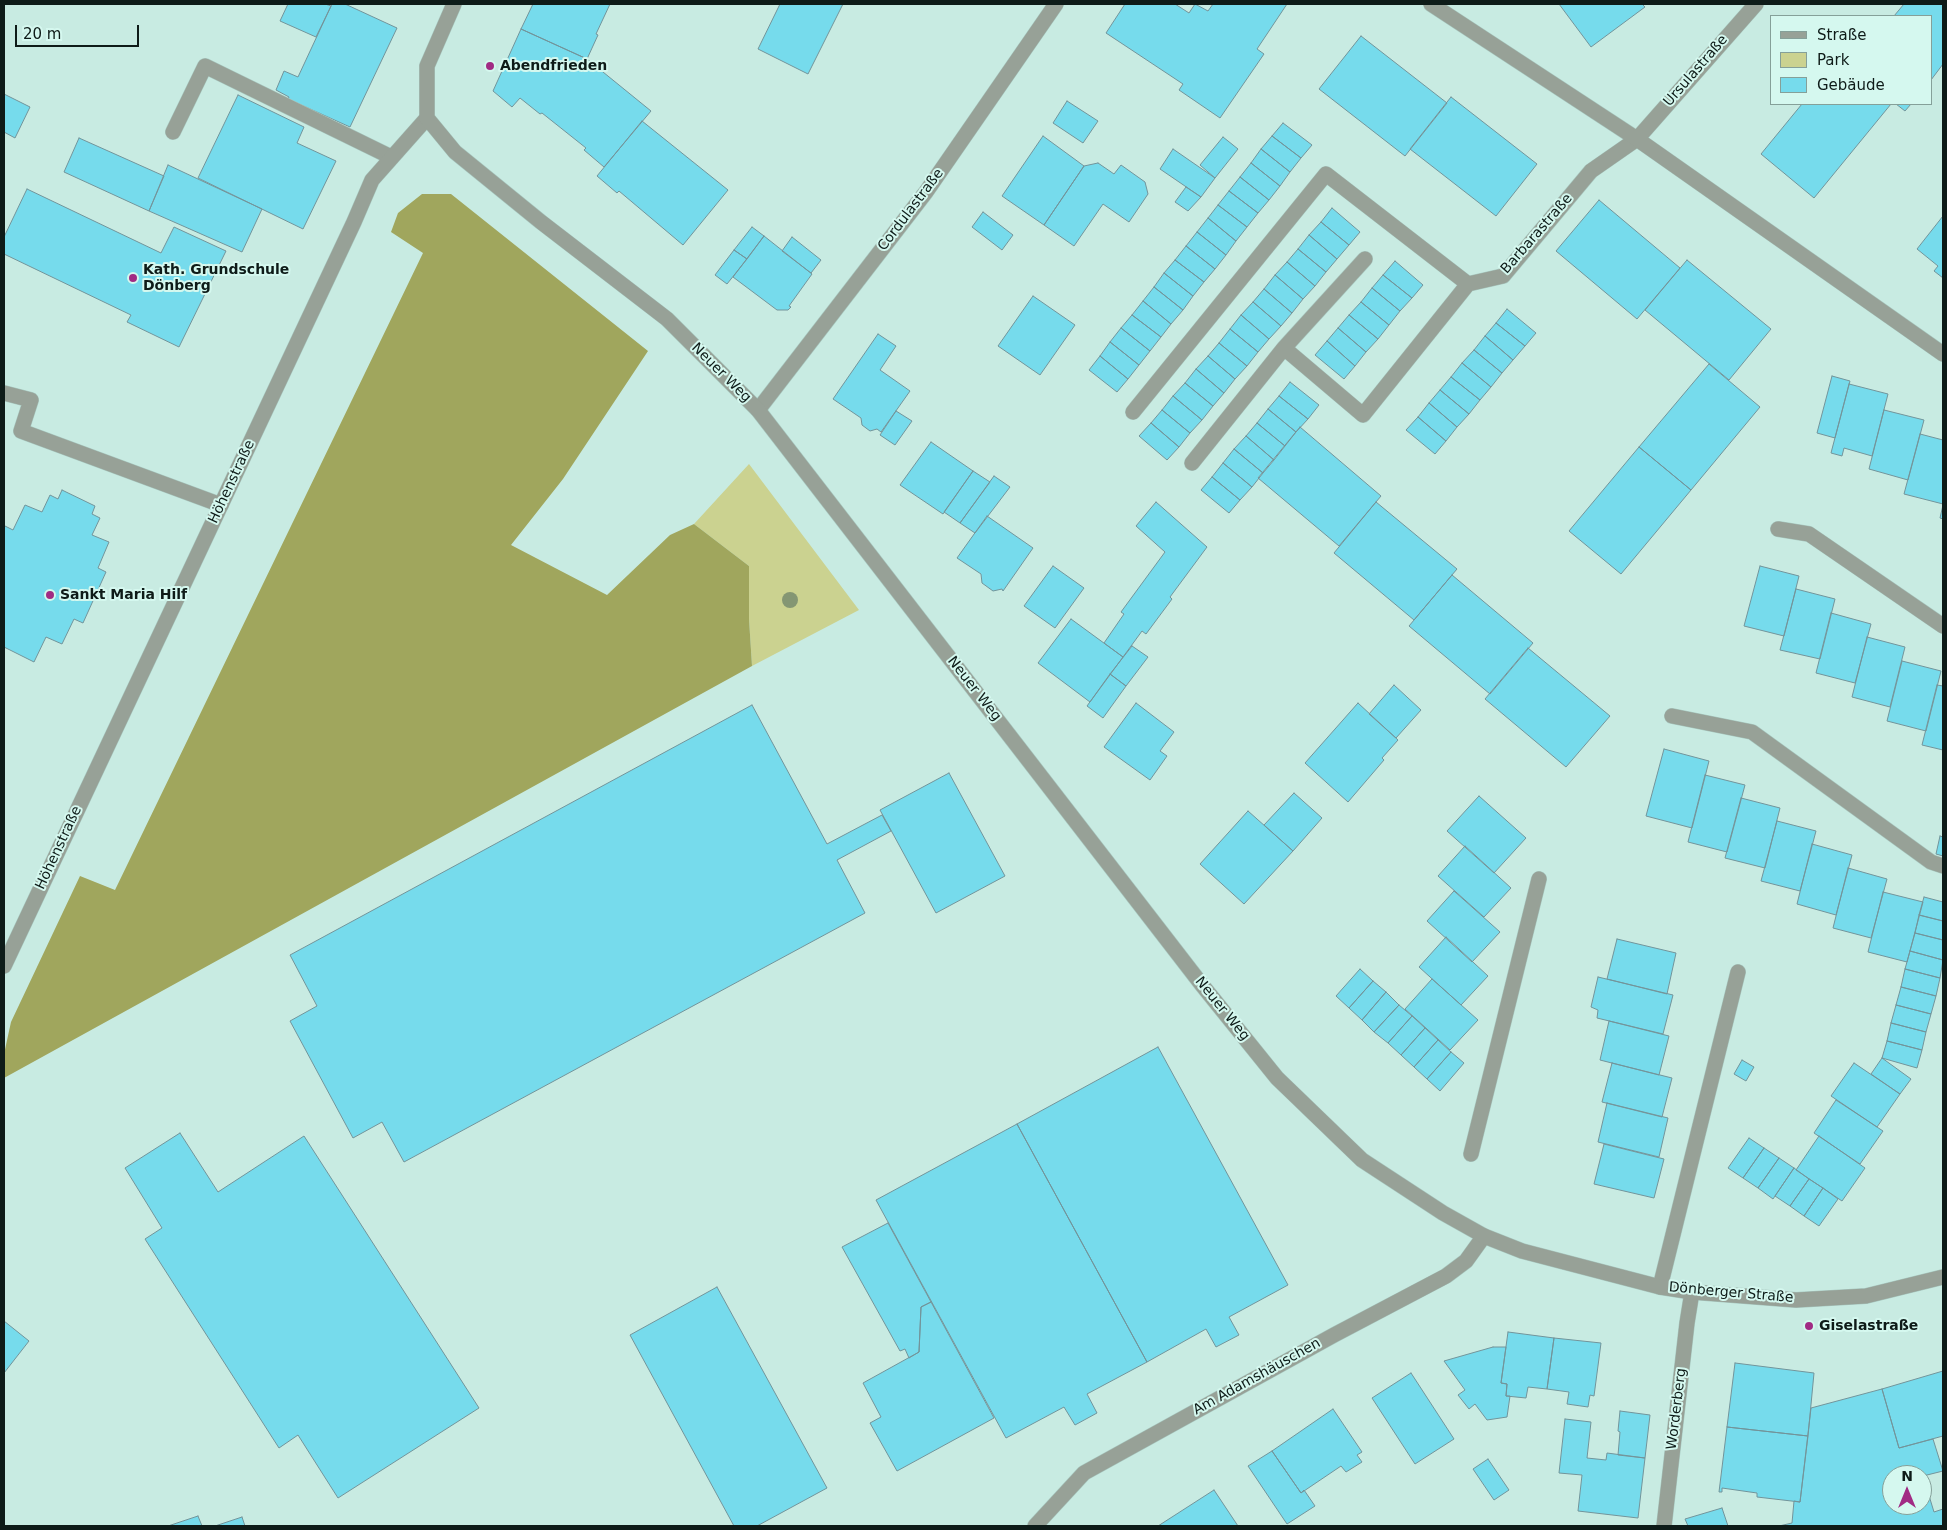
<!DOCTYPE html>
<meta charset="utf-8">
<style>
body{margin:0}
#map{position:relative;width:1947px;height:1530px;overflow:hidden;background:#c8ebe2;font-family:"DejaVu Sans",sans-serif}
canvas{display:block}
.frame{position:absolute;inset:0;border:5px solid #0e1b18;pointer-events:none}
.legend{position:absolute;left:1770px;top:15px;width:162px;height:90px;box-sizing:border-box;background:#d5f8ef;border:1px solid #85a099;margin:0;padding:6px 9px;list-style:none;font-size:15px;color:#0e1b18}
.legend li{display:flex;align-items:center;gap:10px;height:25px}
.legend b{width:25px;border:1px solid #85a099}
.north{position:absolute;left:1882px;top:1465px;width:50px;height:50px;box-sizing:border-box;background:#d5f8ef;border:1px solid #85a099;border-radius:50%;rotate:0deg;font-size:14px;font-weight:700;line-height:20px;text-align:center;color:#0e1b18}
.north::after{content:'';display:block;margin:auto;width:18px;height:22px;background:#a12b84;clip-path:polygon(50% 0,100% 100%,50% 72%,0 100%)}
.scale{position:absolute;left:15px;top:25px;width:124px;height:22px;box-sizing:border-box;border:2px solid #0e1b18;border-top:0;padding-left:6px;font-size:15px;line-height:18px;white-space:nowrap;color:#0e1b18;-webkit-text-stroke:4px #d5f8ef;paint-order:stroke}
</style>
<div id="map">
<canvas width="1947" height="1530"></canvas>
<div class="frame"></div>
<ul class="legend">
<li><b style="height:6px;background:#97a197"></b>Straße</li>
<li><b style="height:14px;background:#cbd290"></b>Park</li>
<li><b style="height:14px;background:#76dbec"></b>Gebäude</li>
</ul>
<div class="north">N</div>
<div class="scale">20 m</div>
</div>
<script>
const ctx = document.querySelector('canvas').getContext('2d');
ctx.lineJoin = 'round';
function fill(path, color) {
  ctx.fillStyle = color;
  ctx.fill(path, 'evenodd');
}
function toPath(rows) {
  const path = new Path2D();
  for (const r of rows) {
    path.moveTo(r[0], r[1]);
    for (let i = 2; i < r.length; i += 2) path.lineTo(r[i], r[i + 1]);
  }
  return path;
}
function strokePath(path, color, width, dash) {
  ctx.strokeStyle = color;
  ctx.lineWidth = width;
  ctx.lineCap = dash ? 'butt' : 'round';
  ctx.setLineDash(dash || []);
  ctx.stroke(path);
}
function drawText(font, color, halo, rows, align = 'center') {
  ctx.font = font + ' "DejaVu Sans",sans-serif';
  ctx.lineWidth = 4;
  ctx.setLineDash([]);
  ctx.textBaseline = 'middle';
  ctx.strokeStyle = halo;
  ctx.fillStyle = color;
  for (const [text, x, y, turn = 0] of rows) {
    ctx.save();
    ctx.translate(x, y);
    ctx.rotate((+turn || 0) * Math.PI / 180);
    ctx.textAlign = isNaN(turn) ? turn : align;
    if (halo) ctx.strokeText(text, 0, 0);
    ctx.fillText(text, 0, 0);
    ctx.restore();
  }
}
fill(toPath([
 [749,464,859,610,752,666,749,619,749,566,694,524]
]), '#cbd290');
fill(toPath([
 [422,194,451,194,648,351,563,479,511,545,607,595,670,535,694,524,749,566,749,619,752,666,4,1078,4,1054,11,1022,80,876,115,890,423,253,391,232,398,213]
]), '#a0a65d');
const building = toPath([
 [288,4,325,4,331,6,316,37,280,21,288,4],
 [332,4,345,4,397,28,350,127,288,99,289,97,276,90,284,71,298,77,332,4],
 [533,4,610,4,596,34,598,35,587,59,521,29,533,4],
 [780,4,843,4,808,74,758,49,780,4],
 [1125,4,1175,4,1189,13,1195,4,1208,11,1213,4,1287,4,1257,49,1264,54,1220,118,1179,90,1183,84,1106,33,1125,4],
 [1559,4,1642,4,1645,7,1591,47,1559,4],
 [1904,4,1943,4,1943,64,1931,80,1931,16,1894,16,1904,4],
 [521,29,587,59,651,111,604,167,584,150,586,148,542,113,540,114,520,98,512,107,493,91,521,29],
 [1361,36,1447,103,1405,156,1319,89,1361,36],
 [4,94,30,107,15,138,4,132,4,94],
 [238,95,304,127,297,143,336,161,303,229,198,178,238,95],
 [1451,97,1537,164,1496,216,1410,149,1451,97],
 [1067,101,1098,121,1083,143,1053,123,1067,101],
 [1802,104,1891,104,1814,198,1761,154,1802,104],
 [1896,104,1911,104,1905,111,1896,104],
 [642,121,728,190,683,245,619,191,617,193,597,176,642,121],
 [1283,123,1312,145,1301,158,1272,136,1283,123],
 [1043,136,1084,166,1044,225,1002,196,1043,136],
 [1272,136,1301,158,1290,172,1261,149,1272,136],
 [1223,137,1238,149,1215,178,1200,165,1223,137],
 [79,138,164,176,149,211,64,172,79,138],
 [1173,149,1215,178,1201,197,1160,169,1173,149],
 [1261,149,1290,172,1280,186,1251,163,1261,149],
 [1098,163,1114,174,1121,165,1145,182,1148,194,1129,222,1103,204,1074,246,1044,225,1084,166,1098,163],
 [1251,163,1280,186,1269,200,1240,177,1251,163],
 [168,165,262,209,242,252,149,211,168,165],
 [1240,177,1269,200,1258,213,1229,191,1240,177],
 [1186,187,1201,197,1188,211,1175,202,1186,187],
 [27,189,161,253,174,227,226,251,179,347,127,322,131,315,4,254,4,237,27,189],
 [1229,191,1258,213,1247,227,1218,205,1229,191],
 [1599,200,1680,268,1637,319,1556,251,1599,200],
 [1218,205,1247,227,1236,241,1208,218,1218,205],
 [1332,208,1360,232,1349,245,1321,222,1332,208],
 [983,212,1013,235,1002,250,972,227,983,212],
 [1943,216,1943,278,1934,271,1938,266,1917,249,1943,216],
 [1208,218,1236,241,1226,255,1197,232,1208,218],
 [1321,222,1349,245,1337,259,1309,235,1321,222],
 [752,227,764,236,747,259,734,250,752,227],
 [1197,232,1226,255,1215,269,1186,246,1197,232],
 [1309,235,1337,259,1326,272,1298,249,1309,235],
 [764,236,812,274,789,306,791,307,788,310,777,310,733,277,764,236],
 [792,237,821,260,811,273,782,251,792,237],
 [1186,246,1215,269,1204,282,1175,260,1186,246],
 [1298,249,1326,272,1315,286,1287,262,1298,249],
 [734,250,747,259,727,284,715,275,734,250],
 [1175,260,1204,282,1193,296,1164,273,1175,260],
 [1687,260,1771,329,1729,380,1645,310,1687,260],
 [1395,261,1423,285,1412,298,1383,275,1395,261],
 [1287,262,1315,286,1303,299,1275,275,1287,262],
 [1164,273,1193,296,1183,310,1154,287,1164,273],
 [1275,275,1303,299,1292,313,1264,289,1275,275],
 [1383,275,1412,298,1400,311,1372,288,1383,275],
 [1154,287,1183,310,1171,324,1143,301,1154,287],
 [1372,288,1400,311,1389,325,1361,302,1372,288],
 [1264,289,1292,313,1281,326,1253,302,1264,289],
 [1033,296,1075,325,1040,375,998,346,1033,296],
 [1143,301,1171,324,1161,337,1132,315,1143,301],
 [1253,302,1281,326,1269,339,1241,315,1253,302],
 [1361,302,1389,325,1378,339,1349,315,1361,302],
 [1507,309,1536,333,1525,346,1496,323,1507,309],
 [1132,315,1161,337,1150,351,1121,328,1132,315],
 [1241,315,1269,339,1258,352,1230,329,1241,315],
 [1349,315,1378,339,1366,352,1338,328,1349,315],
 [1496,323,1525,346,1513,360,1485,336,1496,323],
 [1121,328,1150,351,1139,365,1110,342,1121,328],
 [1338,328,1366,352,1355,366,1327,341,1338,328],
 [1230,329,1258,352,1247,366,1219,343,1230,329],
 [878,334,896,346,880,370,910,391,881,432,877,429,870,431,862,425,861,418,833,399,878,334],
 [1485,336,1513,360,1502,373,1474,350,1485,336],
 [1327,341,1355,366,1344,379,1315,355,1327,341],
 [1110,342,1139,365,1128,379,1100,356,1110,342],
 [1219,343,1247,366,1235,379,1208,356,1219,343],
 [1474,350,1502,373,1491,387,1462,363,1474,350],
 [1100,356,1128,379,1117,392,1089,370,1100,356],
 [1208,356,1235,379,1224,393,1196,369,1208,356],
 [1462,363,1491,387,1480,400,1451,377,1462,363],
 [1709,364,1760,407,1691,490,1639,447,1709,364],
 [1196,369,1224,393,1213,406,1185,383,1196,369],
 [1832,376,1850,381,1835,438,1817,433,1832,376],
 [1451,377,1480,400,1469,414,1440,390,1451,377],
 [1290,382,1319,405,1308,419,1279,396,1290,382],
 [1185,383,1213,406,1202,420,1173,396,1185,383],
 [1849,384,1888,394,1872,456,1844,448,1842,456,1831,453,1849,384],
 [1440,390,1469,414,1457,427,1429,403,1440,390],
 [1173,396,1202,420,1190,433,1162,410,1173,396],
 [1279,396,1308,419,1296,432,1268,409,1279,396],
 [1429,403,1457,427,1446,441,1418,417,1429,403],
 [1268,409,1296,432,1285,446,1257,423,1268,409],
 [1162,410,1190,433,1179,447,1151,423,1162,410],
 [1884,410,1924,420,1908,480,1869,469,1884,410],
 [896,411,912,421,895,445,880,435,896,411],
 [1418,417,1446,441,1435,454,1406,430,1418,417],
 [1151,423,1179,447,1167,460,1139,436,1151,423],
 [1257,423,1285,446,1274,460,1246,436,1257,423],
 [1300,427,1381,496,1339,546,1258,478,1300,427],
 [1920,434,1943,440,1943,504,1904,494,1920,434],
 [1246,436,1274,460,1263,473,1234,449,1246,436],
 [931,442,973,471,943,514,900,485,931,442],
 [1639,447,1691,490,1621,574,1569,531,1639,447],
 [1234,449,1263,473,1252,487,1223,463,1234,449],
 [1223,463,1252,487,1240,500,1212,477,1223,463],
 [973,471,990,482,960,523,944,512,973,471],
 [994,476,1010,487,975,533,960,523,994,476],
 [1212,477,1240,500,1229,513,1201,490,1212,477],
 [62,490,95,506,92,514,100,518,92,535,109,542,98,568,106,572,83,623,74,619,62,644,46,637,34,662,4,647,4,528,5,526,13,530,25,505,42,512,50,495,58,499,62,490],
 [1156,502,1207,547,1170,597,1172,599,1146,634,1142,631,1123,657,1104,643,1124,614,1121,612,1165,552,1136,526,1156,502],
 [1376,502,1457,569,1414,620,1334,553,1376,502],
 [1943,505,1943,519,1940,518,1943,505],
 [987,516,1033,548,1003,591,1002,589,993,591,982,583,981,574,957,558,987,516],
 [1053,566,1084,588,1055,628,1024,606,1053,566],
 [1760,566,1799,576,1784,636,1744,626,1760,566],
 [1452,575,1533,643,1490,694,1409,626,1452,575],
 [1796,589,1835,599,1820,659,1780,650,1796,589],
 [1831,613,1871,624,1855,683,1816,673,1831,613],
 [1071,619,1123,657,1090,702,1038,663,1071,619],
 [1867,637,1905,647,1890,707,1852,697,1867,637],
 [1132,646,1148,657,1126,686,1110,674,1132,646],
 [1528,648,1610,716,1566,767,1485,699,1528,648],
 [1902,661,1941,671,1926,731,1887,721,1902,661],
 [1110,674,1126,686,1103,718,1087,706,1110,674],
 [1394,685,1421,710,1396,738,1369,714,1394,685],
 [1937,685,1943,686,1943,750,1922,745,1937,685],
 [1136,703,1174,732,1160,751,1167,756,1150,780,1104,747,1136,703],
 [1358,703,1398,740,1382,758,1384,760,1348,802,1305,763,1358,703],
 [752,705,827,844,882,815,891,831,837,860,865,913,404,1162,382,1122,353,1138,290,1021,317,1006,290,955,752,705],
 [1664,749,1709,761,1692,828,1646,816,1664,749],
 [949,773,1005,876,936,913,880,810,949,773],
 [1705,775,1745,785,1727,852,1688,842,1705,775],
 [1294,793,1322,818,1293,851,1264,825,1294,793],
 [1479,796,1526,838,1494,873,1447,831,1479,796],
 [1741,798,1780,808,1765,868,1725,858,1741,798],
 [1248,811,1293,851,1244,904,1200,864,1248,811],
 [1777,821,1816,831,1800,891,1761,881,1777,821],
 [1940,836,1943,837,1943,856,1936,854,1940,836],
 [1812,844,1852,855,1836,915,1797,904,1812,844],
 [1465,846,1511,888,1484,917,1438,876,1465,846],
 [1848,868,1887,879,1871,938,1833,928,1848,868],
 [1454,891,1500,932,1472,962,1427,921,1454,891],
 [1883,892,1923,902,1907,962,1868,952,1883,892],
 [1924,897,1943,902,1943,921,1919,915,1924,897],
 [1919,915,1943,921,1943,940,1915,933,1919,915],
 [1915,933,1943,940,1943,960,1910,951,1915,933],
 [1446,937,1488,976,1461,1005,1419,967,1446,937],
 [1617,939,1676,953,1667,994,1607,979,1617,939],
 [1910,951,1943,960,1940,978,1905,969,1910,951],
 [1360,969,1373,981,1349,1008,1336,996,1360,969],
 [1905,969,1940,978,1936,996,1901,987,1905,969],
 [1598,977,1673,995,1663,1034,1597,1018,1598,1010,1591,1007,1598,977],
 [1432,979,1478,1020,1450,1050,1405,1009,1432,979],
 [1373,981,1386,992,1362,1020,1349,1008,1373,981],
 [1901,987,1936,996,1931,1014,1896,1005,1901,987],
 [1386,992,1399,1005,1374,1032,1362,1020,1386,992],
 [1399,1005,1412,1016,1388,1043,1374,1032,1399,1005],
 [1896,1005,1931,1014,1926,1032,1891,1023,1896,1005],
 [1412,1016,1425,1028,1401,1055,1388,1043,1412,1016],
 [1609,1021,1669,1036,1659,1075,1600,1060,1609,1021],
 [1891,1023,1926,1032,1922,1050,1887,1041,1891,1023],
 [1425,1028,1438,1040,1414,1067,1401,1055,1425,1028],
 [1438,1040,1451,1052,1427,1079,1414,1067,1438,1040],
 [1887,1041,1922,1050,1917,1068,1882,1058,1887,1041],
 [1158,1047,1288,1285,1229,1317,1239,1335,1216,1347,1206,1329,1147,1362,1017,1124,1158,1047],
 [1451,1052,1464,1063,1440,1091,1427,1079,1451,1052],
 [1882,1058,1911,1079,1900,1094,1871,1074,1882,1058],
 [1742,1060,1754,1067,1746,1081,1734,1074,1742,1060],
 [1612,1063,1672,1078,1662,1117,1602,1102,1612,1063],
 [1854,1063,1900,1094,1877,1127,1831,1096,1854,1063],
 [1836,1100,1883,1131,1860,1164,1814,1133,1836,1100],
 [1607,1103,1668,1118,1659,1157,1598,1142,1607,1103],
 [1017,1124,1147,1362,1087,1394,1097,1413,1075,1425,1064,1407,1006,1438,876,1200,1017,1124],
 [180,1133,218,1192,304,1136,479,1408,338,1498,298,1435,279,1448,145,1239,162,1228,125,1168,180,1133],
 [1819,1136,1865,1168,1842,1201,1796,1170,1819,1136],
 [1749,1138,1764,1148,1743,1178,1728,1168,1749,1138],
 [1604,1144,1664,1159,1654,1198,1594,1184,1604,1144],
 [1764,1148,1779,1158,1758,1188,1743,1178,1764,1148],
 [1779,1158,1794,1168,1773,1199,1758,1188,1779,1158],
 [1794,1168,1809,1179,1790,1206,1775,1196,1794,1168],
 [1809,1179,1823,1188,1804,1216,1790,1206,1809,1179],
 [1823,1188,1838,1199,1819,1226,1804,1216,1823,1188],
 [888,1223,931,1302,921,1307,919,1352,909,1358,905,1349,900,1351,842,1247,888,1223],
 [717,1287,827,1488,757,1526,734,1526,630,1335,717,1287],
 [931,1302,994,1418,897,1471,870,1423,881,1417,863,1383,919,1352,921,1307,931,1302],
 [4,1321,29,1341,4,1373,4,1321],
 [1508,1332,1554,1338,1547,1389,1528,1387,1526,1398,1506,1396,1507,1384,1501,1383,1508,1332],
 [1554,1338,1601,1343,1594,1396,1590,1395,1588,1407,1567,1404,1569,1392,1547,1389,1554,1338],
 [1493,1347,1506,1347,1501,1383,1507,1384,1506,1396,1510,1396,1507,1417,1487,1420,1475,1404,1469,1409,1458,1395,1465,1390,1444,1361,1493,1347],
 [1735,1363,1814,1373,1808,1436,1727,1427,1735,1363],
 [1943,1371,1943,1436,1899,1448,1882,1389,1943,1371],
 [1411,1373,1454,1439,1415,1464,1372,1398,1411,1373],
 [1882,1389,1899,1448,1933,1439,1943,1471,1923,1476,1934,1512,1943,1509,1943,1526,1779,1526,1792,1523,1794,1501,1800,1502,1811,1408,1882,1389],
 [1892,1475,1922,1475,1922,1505,1892,1505,1892,1475],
 [1333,1409,1362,1452,1357,1455,1362,1462,1346,1472,1341,1466,1301,1493,1272,1451,1333,1409],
 [1620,1411,1650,1415,1645,1458,1618,1455,1620,1432,1618,1431,1620,1411],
 [1565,1419,1591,1422,1587,1458,1606,1460,1607,1453,1645,1458,1638,1518,1578,1511,1582,1475,1559,1473,1565,1419],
 [1727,1427,1808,1436,1800,1502,1757,1497,1757,1493,1722,1488,1722,1492,1719,1492,1727,1427],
 [1272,1451,1301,1493,1304,1490,1315,1506,1287,1524,1248,1466,1272,1451],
 [1488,1459,1509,1490,1494,1500,1473,1469,1488,1459],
 [1214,1490,1238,1526,1158,1526,1214,1490],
 [1722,1508,1728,1526,1688,1526,1685,1519,1722,1508],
 [198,1516,202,1526,168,1526,198,1516],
 [242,1517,245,1526,215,1526,242,1517]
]);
fill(building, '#76dbec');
strokePath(building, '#72949a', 1);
const service = toPath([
 [173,132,205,66,391,157],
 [1284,348,1363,415,1468,284,1503,276,1591,171,1637,139],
 [4,393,31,400,21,431,221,505],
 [1133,412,1326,174,1468,284],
 [1192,463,1284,348,1365,259],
 [1778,529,1809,534,1943,626],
 [1672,716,1752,732,1931,862,1943,866],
 [1471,1154,1539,879],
 [1660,1287,1738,972]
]);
const minor = toPath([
 [1431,4,1637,139,1943,354],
 [1637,139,1756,4],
 [758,410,926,192,1056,4],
 [4,966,354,222,372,180,427,118],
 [1035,1526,1084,1473,1334,1335,1446,1276,1466,1261,1484,1236],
 [1664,1526,1687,1323,1692,1292]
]);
const tertiary = toPath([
 [454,4,427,66,427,118,455,152,541,222,667,319,758,410,1202,985,1277,1078,1362,1160,1443,1213,1484,1236,1522,1251,1660,1287,1692,1292,1796,1300,1866,1296,1943,1277]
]);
strokePath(service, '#a7c6be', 16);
strokePath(minor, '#a7c6be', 16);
strokePath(tertiary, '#a7c6be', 16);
strokePath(service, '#97a197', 15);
strokePath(minor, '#97a197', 15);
strokePath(tertiary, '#97a197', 15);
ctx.fillStyle = '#849673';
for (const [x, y] of [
 [790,600]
]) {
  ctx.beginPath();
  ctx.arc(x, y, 8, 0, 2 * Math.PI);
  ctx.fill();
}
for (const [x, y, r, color] of [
 [490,66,5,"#a12b84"],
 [133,278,5,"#a12b84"],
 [50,595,5,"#a12b84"],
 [1809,1326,5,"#a12b84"]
]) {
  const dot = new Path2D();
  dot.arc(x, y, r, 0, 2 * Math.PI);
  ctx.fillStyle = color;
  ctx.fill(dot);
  strokePath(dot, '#d5f8ef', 2);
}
drawText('bold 14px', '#0e1b18', '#d5f8ef', [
 ["Abendfrieden",500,66],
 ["Kath. Grundschule",143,270],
 ["Dönberg",143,286],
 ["Sankt Maria Hilf",60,595],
 ["Giselastraße",1819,1326]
], 'left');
drawText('14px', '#0e1b18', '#d5f8ef', [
 ["Ursulastraße",1696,71,-49],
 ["Cordulastraße",911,210,-53],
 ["Barbarastraße",1537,234,-49],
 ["Neuer Weg",721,373,45],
 ["Höhenstraße",232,482,-65],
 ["Neuer Weg",974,689,52],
 ["Höhenstraße",59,848,-65],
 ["Neuer Weg",1222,1009,51],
 ["Dönberger Straße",1731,1293,5],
 ["Am Adamshäuschen",1257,1377,-29],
 ["Worderberg",1677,1409,-83]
]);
</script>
